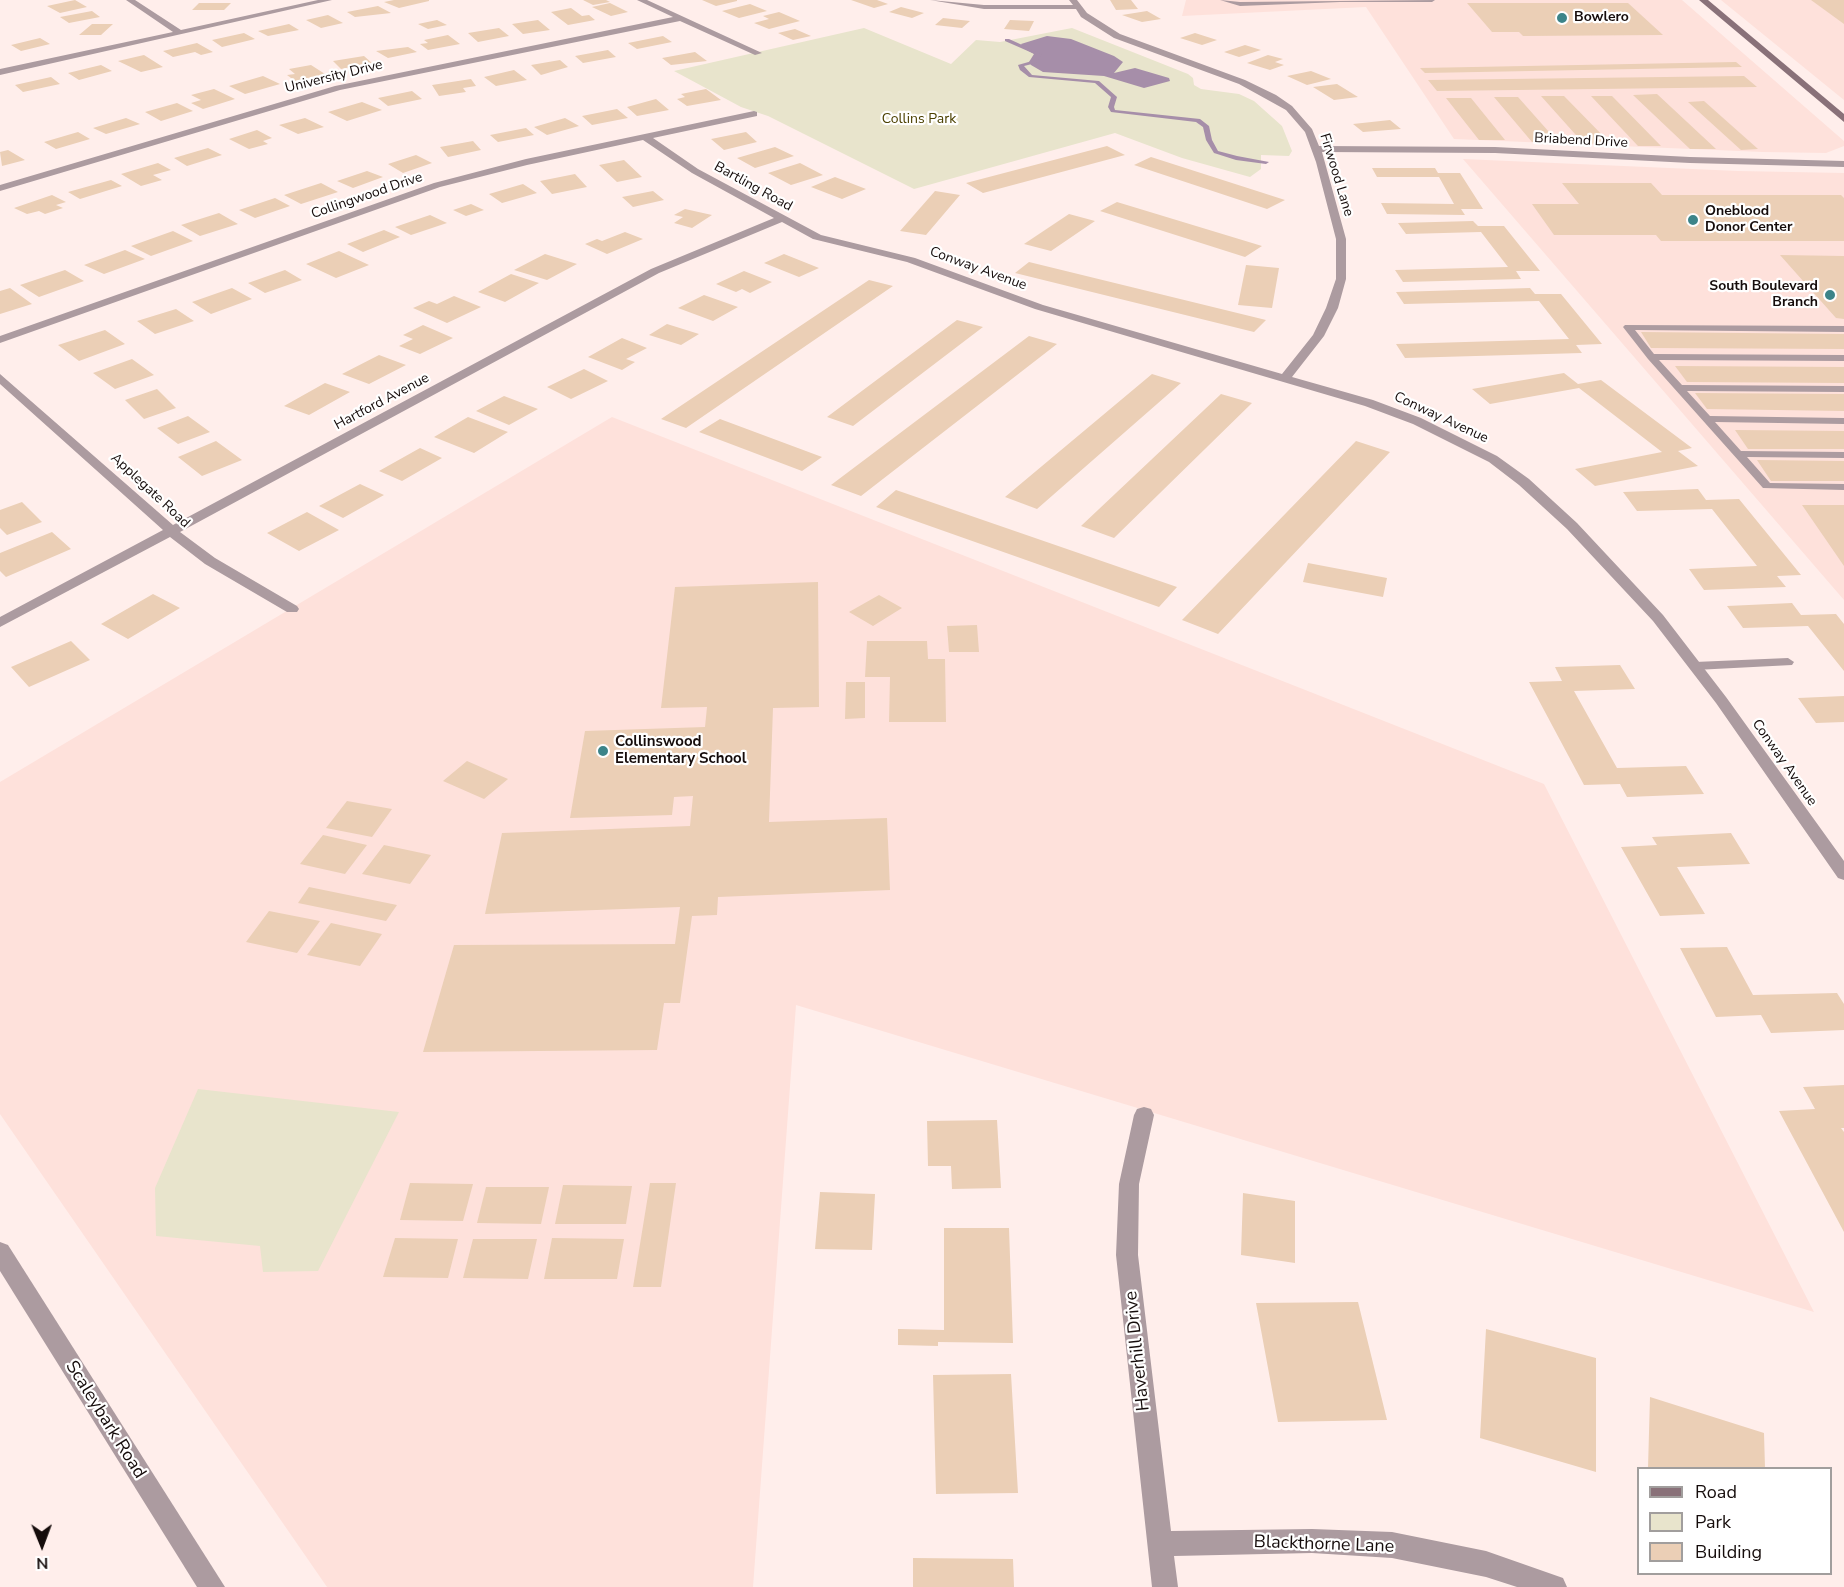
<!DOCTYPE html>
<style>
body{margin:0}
#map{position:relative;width:1844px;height:1587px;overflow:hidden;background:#ffeeeb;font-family:"Nunito Sans",sans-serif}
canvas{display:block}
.legend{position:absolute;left:1637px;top:1467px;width:195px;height:108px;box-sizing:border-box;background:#fff;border:2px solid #a19e9d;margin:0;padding:8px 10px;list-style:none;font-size:18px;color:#150c0b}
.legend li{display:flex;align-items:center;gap:12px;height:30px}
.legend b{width:30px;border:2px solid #a19e9d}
.north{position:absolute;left:12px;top:1515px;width:60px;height:60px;-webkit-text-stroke:4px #fff;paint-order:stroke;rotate:179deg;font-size:16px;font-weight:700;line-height:24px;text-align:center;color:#150c0b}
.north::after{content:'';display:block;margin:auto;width:21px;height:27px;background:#150c0b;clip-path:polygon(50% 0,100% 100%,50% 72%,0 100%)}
</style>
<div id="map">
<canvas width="1844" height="1587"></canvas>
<ul class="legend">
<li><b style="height:8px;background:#897179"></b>Road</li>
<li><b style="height:16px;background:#e8e4cc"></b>Park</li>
<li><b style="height:16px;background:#ebcfb6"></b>Building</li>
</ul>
<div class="north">N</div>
</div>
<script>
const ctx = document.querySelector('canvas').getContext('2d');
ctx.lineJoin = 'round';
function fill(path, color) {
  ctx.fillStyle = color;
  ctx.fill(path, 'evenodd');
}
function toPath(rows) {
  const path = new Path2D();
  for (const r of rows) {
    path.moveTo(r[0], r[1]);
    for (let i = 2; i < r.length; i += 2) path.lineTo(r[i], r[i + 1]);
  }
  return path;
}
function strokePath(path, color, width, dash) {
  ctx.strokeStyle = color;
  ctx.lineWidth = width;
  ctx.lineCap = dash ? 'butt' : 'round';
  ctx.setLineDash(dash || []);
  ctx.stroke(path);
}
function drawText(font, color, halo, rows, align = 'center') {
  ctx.font = font + ' "Nunito Sans",sans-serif';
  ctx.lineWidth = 4.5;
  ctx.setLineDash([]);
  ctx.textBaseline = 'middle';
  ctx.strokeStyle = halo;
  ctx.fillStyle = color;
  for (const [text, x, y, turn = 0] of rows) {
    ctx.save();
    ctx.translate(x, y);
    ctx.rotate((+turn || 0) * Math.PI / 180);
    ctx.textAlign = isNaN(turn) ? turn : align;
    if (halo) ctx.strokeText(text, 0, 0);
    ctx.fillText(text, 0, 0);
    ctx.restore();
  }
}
fill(toPath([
 [1186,0,1682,0,1844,141,1844,146,1826,153,1763,152,1454,139,1366,7,1182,16],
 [1721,0,1844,0,1844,100],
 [1463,159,1738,171,1844,173,1844,600],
 [612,417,1544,784,1814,1312,796,1005,753,1587,327,1587,0,1114,0,782]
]), '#fee1db');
fill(toPath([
 [864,28,951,64,976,40,1000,42,1072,28,1188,74,1193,78,1194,85,1201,89,1239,94,1254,101,1282,126,1292,151,1289,156,1261,155,1261,169,1250,177,1182,158,1115,133,914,189,768,116,741,107,674,71],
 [198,1089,399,1112,318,1271,263,1272,260,1246,156,1236,155,1188]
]), '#e8e4cc');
fill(toPath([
 [1047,36,1071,39,1114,56,1123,62,1114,73,1135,68,1169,78,1170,81,1144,88,1104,76,1043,72,1031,65,1029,62,1034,54,1023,48,1021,44]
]), '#a68ea9');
fill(toPath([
 [1005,39,1009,39,1042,54,1036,63,1024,66,1032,75,1099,81,1117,97,1114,107,1115,110,1200,119,1209,126,1212,140,1218,151,1237,156,1269,162,1266,164,1236,160,1214,153,1206,140,1203,127,1196,122,1111,112,1108,107,1111,97,1095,83,1029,77,1020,70,1018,65,1032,61,1037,55,1005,41,1005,39]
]), '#a68ea9');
fill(toPath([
 [75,0,87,7,60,13,47,6],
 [394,0,429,0,429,1,399,8,384,2],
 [583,0,606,0,610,2,593,5],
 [702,0,737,0,737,1,716,6],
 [851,0,877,0,888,4,874,8],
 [1110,0,1131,0,1138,9,1116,10],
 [1811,0,1844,0,1844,24],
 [199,3,231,3,224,10,192,10],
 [610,3,628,12,611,16,592,7],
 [1467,3,1628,3,1663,35,1523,36,1519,32,1492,32],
 [750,4,767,11,739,18,722,11],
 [378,6,391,13,355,17,347,12],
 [901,7,924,13,912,18,889,12],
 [571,8,582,16,589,15,595,20,568,25,551,12],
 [92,11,100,17,69,23,60,17],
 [1147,11,1161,19,1142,22,1122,15],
 [779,12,800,21,769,29,754,23,769,19,763,16],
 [328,15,343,23,321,28,306,20],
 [943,18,970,21,962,28,935,25],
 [437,20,447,25,428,29,418,24],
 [538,20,550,30,523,34,512,24],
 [1010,20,1034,21,1029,31,1004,29],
 [92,24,113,24,101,35,79,35],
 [289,24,299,30,268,36,258,31],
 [499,28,509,36,478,42,468,33],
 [795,29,811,36,793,40,778,33],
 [244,33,255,39,222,47,212,40],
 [1195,33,1217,40,1202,45,1180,38],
 [448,35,460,44,428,50,420,44,428,43,424,40],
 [663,36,672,42,637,49,628,43],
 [40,38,50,44,21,51,11,45],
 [197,43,213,52,201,55,195,52,173,57,163,51],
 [1245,45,1261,50,1239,57,1224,52],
 [408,47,417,52,388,58,376,51],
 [608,50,616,57,583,63,575,56],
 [695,52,707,61,671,65,662,58],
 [144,55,163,67,141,72,118,61],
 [1268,55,1283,59,1275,62,1284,65,1270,70,1247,63],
 [364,56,372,63,341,69,333,61],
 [560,60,568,67,541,75,531,65],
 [1736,62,1742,67,1425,73,1420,68],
 [101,65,112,71,79,80,68,73],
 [311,65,325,74,295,81,287,75,295,74,289,69],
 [514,70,527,80,496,86,484,77],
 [1311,71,1331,79,1307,85,1287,76],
 [263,76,280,84,245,94,229,86],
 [1744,76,1757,87,1437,91,1428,80],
 [51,77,60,84,23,92,15,85],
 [471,79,476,86,463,88,466,92,439,96,432,85],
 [1337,84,1358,97,1334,100,1313,87],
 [214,89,235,99,203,109,191,103,201,100,191,95],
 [706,89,721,100,687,106,677,99,685,97,681,94],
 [412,91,422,99,388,106,378,98],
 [1657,94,1716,149,1690,149,1633,95],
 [1541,96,1564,96,1610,143,1584,144],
 [1591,96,1612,96,1661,146,1638,146],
 [1494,97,1518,97,1557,141,1532,142],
 [1446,98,1471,98,1505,140,1479,140],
 [656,99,669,110,637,116,627,107],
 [1704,101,1758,149,1741,150,1688,102],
 [362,102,382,110,347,121,328,112],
 [177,103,193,111,161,121,145,112],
 [617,109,628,118,592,125,582,116],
 [126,118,140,124,106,134,93,128],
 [305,118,324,127,298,134,279,125],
 [565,118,579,126,547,135,534,127],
 [1390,120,1401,129,1363,132,1353,124],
 [526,128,534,135,498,142,490,135],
 [257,130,272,138,263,141,268,144,249,149,229,139],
 [78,132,90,139,56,149,44,142],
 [746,132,757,142,724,150,711,139],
 [473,141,481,150,448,157,440,147],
 [1107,146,1125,155,983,193,966,183],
 [775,147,794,156,755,168,737,158],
 [208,148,222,155,187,166,174,158],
 [8,150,25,160,2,166,0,152],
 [416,155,432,163,403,173,388,164],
 [1151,157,1285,200,1267,209,1134,165],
 [624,160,642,177,617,182,599,165],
 [158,163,171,170,153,175,162,180,141,186,121,174],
 [800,163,823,175,791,185,768,173],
 [1372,168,1435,168,1438,173,1460,173,1483,209,1461,209,1465,215,1387,214,1381,203,1454,204,1439,177,1377,177],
 [367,171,383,177,353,188,337,181],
 [575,174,587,187,552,194,540,181],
 [835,177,866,189,842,199,811,187],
 [111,180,122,186,80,199,68,192],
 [321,183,338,192,301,204,284,195],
 [1562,183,1651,183,1662,195,1841,195,1844,198,1844,241,1661,241,1656,235,1554,235,1532,204,1579,204],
 [523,184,537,193,502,203,489,194],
 [653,191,664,200,633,207,622,197],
 [935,191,960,195,926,235,900,231],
 [52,195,66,202,56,205,63,208,45,214,39,211,27,214,14,208],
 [275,198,290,206,255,218,239,210],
 [1117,202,1262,246,1245,257,1100,211],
 [471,204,484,210,466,216,453,210],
 [685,209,712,215,692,228,674,223,683,217,674,215],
 [219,213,238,224,200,236,181,225],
 [1069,214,1095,221,1051,251,1024,244],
 [430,215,447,223,411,235,395,227],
 [1473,221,1478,226,1504,226,1540,271,1516,271,1521,279,1403,282,1395,270,1508,267,1481,232,1406,234,1398,223],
 [384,230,400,237,363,252,347,244],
 [173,231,193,241,151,256,131,246],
 [625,232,643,239,607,254,585,244,597,239,602,241],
 [125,250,145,259,104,274,84,265],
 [339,251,369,265,336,278,306,264],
 [545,254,577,264,547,280,514,270],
 [784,254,819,268,799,277,764,263],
 [1780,255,1844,256,1844,319,1836,318],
 [1029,262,1266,320,1254,332,1015,273],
 [1246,265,1279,268,1272,308,1238,305],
 [65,270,84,281,39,297,20,285],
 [285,270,302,280,265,293,248,283],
 [744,271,772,282,750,293,742,289,736,292,716,284],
 [511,274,539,283,505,302,478,292],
 [869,280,893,286,686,428,661,419],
 [10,288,32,304,0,314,0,291],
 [232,288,252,299,211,314,192,302],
 [1530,288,1535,294,1561,294,1602,344,1576,345,1582,353,1405,358,1396,344,1569,339,1539,301,1404,304,1396,292],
 [704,295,738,307,713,321,678,308],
 [454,296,481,307,447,323,413,308,429,301,437,304],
 [176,309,194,321,155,334,137,321],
 [957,320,983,327,853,426,827,417],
 [667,324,699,334,681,345,649,335],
 [423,325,453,338,420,354,399,346,413,339,403,335],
 [105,330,125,344,79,361,58,345],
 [1641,332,1844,334,1844,349,1651,348],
 [1029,336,1057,344,861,496,831,485],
 [622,338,647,348,626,359,635,362,622,370,588,357],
 [379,355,406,365,369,384,342,374],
 [132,359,154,375,115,389,93,373],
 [1675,366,1844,367,1844,383,1687,382],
 [584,369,608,381,571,399,547,387],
 [1564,373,1578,384,1601,380,1692,448,1678,451,1698,466,1595,486,1575,469,1662,452,1579,388,1490,404,1472,389],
 [1152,374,1181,383,1037,509,1005,497],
 [325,383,350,392,309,415,284,406],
 [157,389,176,408,144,419,125,400],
 [1695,393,1844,394,1844,411,1707,409],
 [1221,394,1252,403,1114,538,1081,526],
 [504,396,538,409,509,425,476,411],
 [188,416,210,432,178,444,157,428],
 [468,417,508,432,474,453,434,437],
 [720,419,822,457,802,471,699,432],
 [1735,430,1844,431,1844,449,1748,449],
 [216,441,242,460,202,476,178,457],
 [1356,441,1390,452,1218,634,1182,620],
 [420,448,442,458,402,481,379,471],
 [1757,460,1844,461,1844,481,1771,481],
 [360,484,384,495,343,518,319,506],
 [1698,489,1706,500,1739,499,1801,575,1777,576,1786,587,1704,590,1689,569,1757,566,1712,509,1637,511,1623,492],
 [896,490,1177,587,1159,607,876,507],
 [22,502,42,522,7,535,0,528,0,510],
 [1802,505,1844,505,1844,566],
 [307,512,339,530,299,551,267,533],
 [52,532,71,549,6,577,0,571,0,553],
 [1308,563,1387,578,1383,597,1303,582],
 [818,582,819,707,773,708,769,822,887,818,890,890,718,897,717,915,692,916,680,1003,664,1003,657,1050,423,1052,454,945,675,944,680,907,485,914,502,833,690,826,693,796,674,797,672,815,570,818,585,731,705,727,707,707,661,708,675,587],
 [153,594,180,608,128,639,101,624],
 [879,595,902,608,873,626,849,612],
 [1792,603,1801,615,1836,614,1844,624,1844,671,1808,626,1743,628,1727,606],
 [977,625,979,652,949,652,947,626],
 [71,641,90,660,29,687,11,667],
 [867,641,927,641,928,659,945,659,946,722,889,722,890,677,865,677],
 [1620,665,1635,689,1574,691,1617,768,1686,766,1704,794,1627,797,1620,784,1584,785,1529,682,1562,681,1555,667],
 [846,682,865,682,865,718,845,719],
 [1844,696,1844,722,1816,723,1798,698],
 [467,761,508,779,484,799,443,781],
 [347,801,392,809,372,837,326,828],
 [1731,833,1750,864,1677,867,1705,914,1660,916,1621,847,1657,845,1652,837],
 [323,835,367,845,345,874,300,864],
 [384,845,431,855,410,884,362,874],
 [309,887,397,905,386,921,298,903],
 [269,911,320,921,297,953,246,942],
 [331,923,382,934,360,966,307,955],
 [1727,947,1753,995,1837,993,1844,1004,1844,1030,1771,1033,1761,1015,1716,1017,1680,948],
 [1844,1085,1844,1128,1841,1128,1844,1132,1844,1232,1779,1111,1815,1109,1803,1087],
 [997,1120,1001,1188,952,1189,951,1166,928,1166,927,1121],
 [410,1183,473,1184,463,1221,400,1220],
 [650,1183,676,1183,661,1287,633,1287],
 [563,1185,632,1186,626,1224,555,1224],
 [486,1187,549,1187,541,1224,477,1223],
 [820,1192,875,1194,872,1250,815,1249],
 [1243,1193,1295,1201,1295,1263,1241,1255],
 [944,1228,1009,1228,1013,1343,938,1342,938,1346,898,1345,898,1329,944,1330],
 [395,1238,458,1239,448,1278,383,1277],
 [552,1238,624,1239,617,1279,544,1279],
 [473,1239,537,1239,528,1279,463,1278],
 [1358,1302,1387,1420,1278,1422,1256,1303],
 [1486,1329,1596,1358,1596,1472,1480,1438],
 [1011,1374,1018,1493,936,1494,933,1375],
 [1650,1397,1764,1433,1765,1468,1648,1468],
 [913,1558,1013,1559,1014,1587,913,1587]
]), '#ebcfb6');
fill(toPath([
 [1220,0,1240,2,1435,0,1432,2,1340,2,1240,6,1220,0],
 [1625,325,1844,326,1844,332,1635,330,1654,354,1844,355,1844,361,1659,360,1682,385,1844,386,1844,392,1687,391,1710,416,1844,418,1844,424,1715,422,1741,451,1844,452,1844,458,1747,457,1770,483,1844,484,1844,490,1763,488,1648,359,1623,327,1625,325],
 [1788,658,1794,662,1792,665,1695,670,1689,666,1695,662,1788,658]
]), '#ac9ba0');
fill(toPath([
 [126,0,135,0,181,30,318,0,332,0,0,75,0,69,173,32,126,0],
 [637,0,647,0,762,53,755,55,680,21,340,90,0,191,0,185,335,86,673,17,637,0],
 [930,0,984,5,1073,5,1069,0,1077,0,1087,13,1120,34,1245,80,1276,95,1292,106,1312,129,1319,146,1495,147,1690,157,1844,161,1844,167,1690,163,1495,153,1322,152,1346,239,1346,279,1338,308,1324,336,1292,377,1373,400,1421,418,1497,456,1529,479,1577,523,1663,615,1726,697,1844,861,1844,880,1838,878,1716,703,1653,621,1567,529,1519,485,1489,462,1413,424,1365,406,1035,309,907,262,813,239,782,222,659,273,180,532,215,558,297,606,299,609,297,612,287,612,205,564,170,537,0,627,0,617,163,530,0,384,0,374,173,525,651,269,774,218,692,173,643,140,527,165,440,187,0,343,0,336,434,183,526,159,754,111,757,112,757,116,653,138,698,169,821,235,915,258,1043,305,1282,374,1313,335,1326,308,1336,279,1336,239,1316,162,1305,132,1286,110,1239,84,1114,38,1081,17,1076,9,984,9,930,0],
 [1144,1107,1151,1109,1154,1115,1139,1184,1138,1255,1171,1531,1312,1529,1392,1532,1486,1551,1563,1578,1567,1587,1517,1587,1486,1577,1392,1558,1312,1553,1174,1556,1178,1587,1152,1587,1116,1255,1119,1184,1134,1115,1137,1109,1144,1107]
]), '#ac9ba0');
fill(toPath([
 [0,1242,8,1245,225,1587,197,1587,0,1271,0,1242]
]), '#ac9ba0');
fill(toPath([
 [1699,0,1708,0,1844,114,1844,122,1699,0]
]), '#897179');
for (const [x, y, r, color] of [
 [1562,18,6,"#3c8489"],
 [1693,220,6,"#3c8489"],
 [1830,295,6,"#3c8489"],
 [603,751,6,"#3c8489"]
]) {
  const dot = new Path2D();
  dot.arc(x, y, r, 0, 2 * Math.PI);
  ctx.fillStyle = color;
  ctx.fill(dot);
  strokePath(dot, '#fff', 2);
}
drawText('bold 14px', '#150c0b', '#fff', [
 ["Bowlero",1574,18],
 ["Oneblood",1705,212],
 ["Donor Center",1705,228],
 ["South Boulevard",1818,287,"right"],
 ["Branch",1818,303,"right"]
], 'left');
drawText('14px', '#150c0b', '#fff', [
 ["University Drive",334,77,-14],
 ["Briabend Drive",1581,141,3],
 ["Firwood Lane",1336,175,73],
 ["Bartling Road",753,187,29],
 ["Collingwood Drive",367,196,-19],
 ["Conway Avenue",978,269,20],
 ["Hartford Avenue",382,402,-28],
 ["Conway Avenue",1441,418,25],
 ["Applegate Road",150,491,43],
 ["Conway Avenue",1784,763,55]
]);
drawText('14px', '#4c4102', '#fff', [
 ["Collins Park",919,120]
]);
drawText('bold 15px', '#150c0b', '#fff', [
 ["Collinswood",615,742],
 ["Elementary School",615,759]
], 'left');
drawText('18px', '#150c0b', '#fff', [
 ["Haverhill Drive",1138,1351,-96],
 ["Scaleybark Road",105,1420,58],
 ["Blackthorne Lane",1324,1545,2]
]);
</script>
